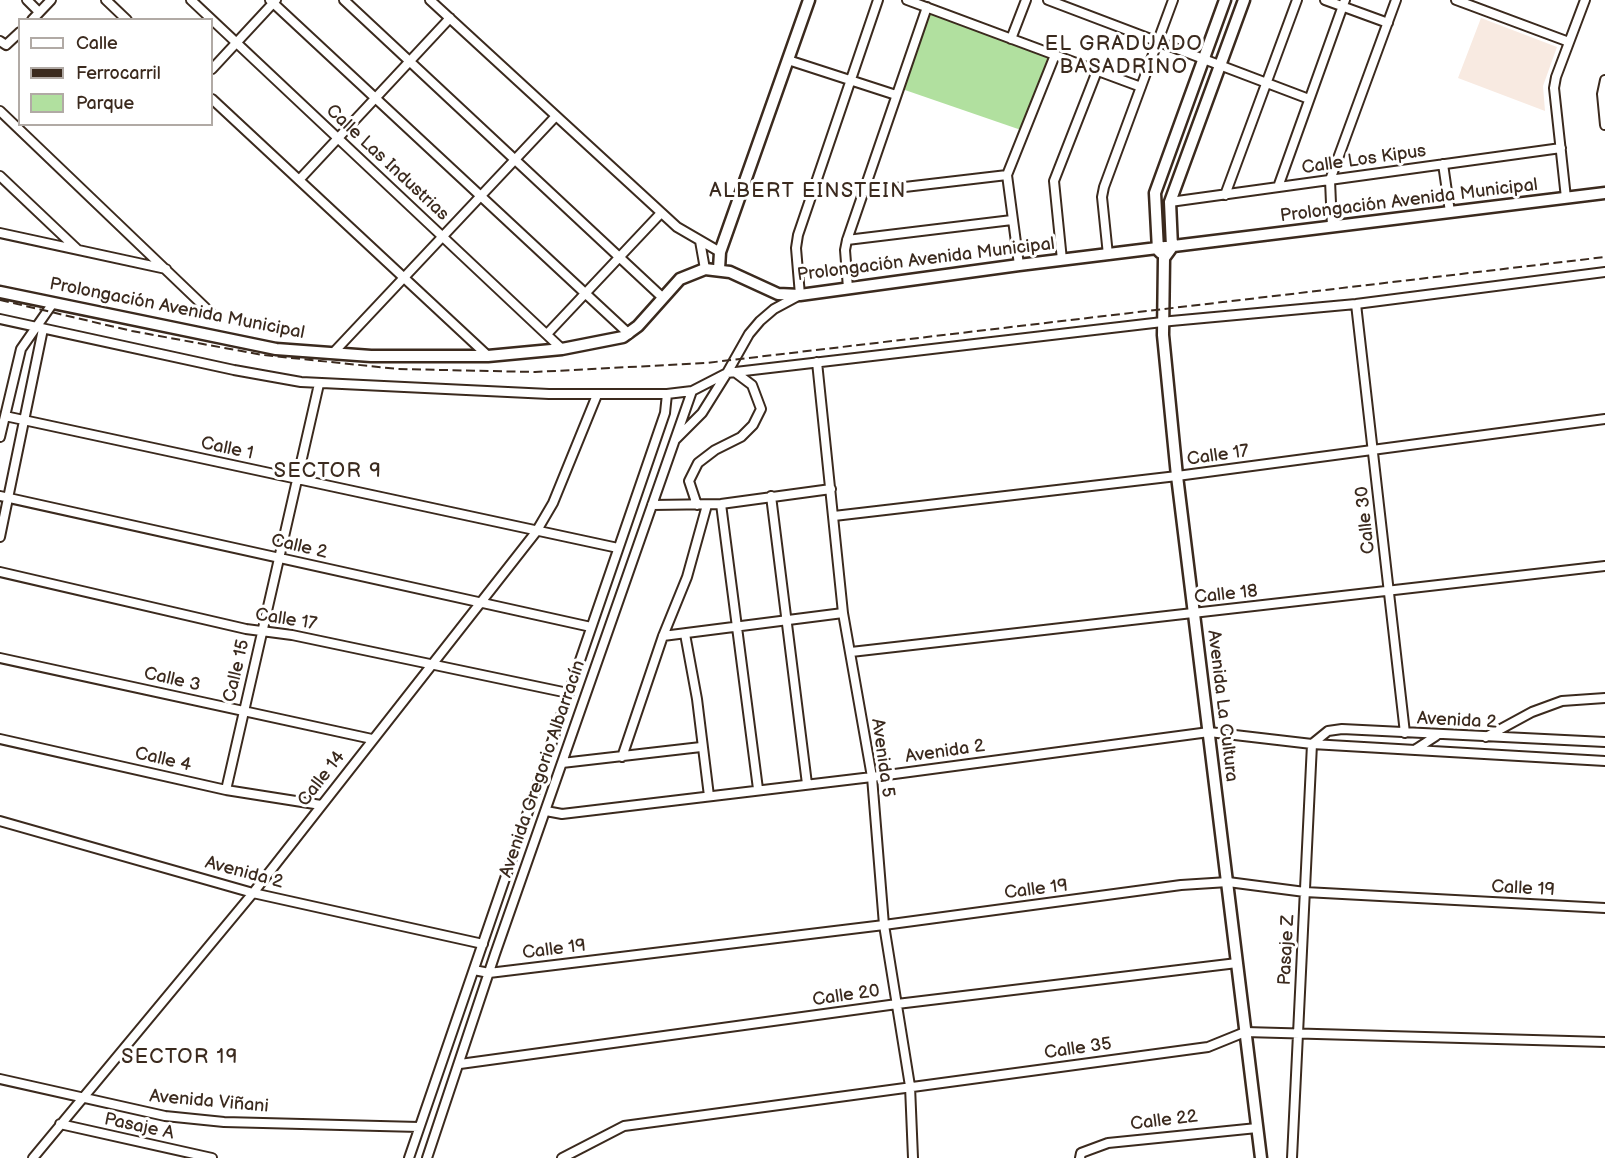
<!DOCTYPE html>
<meta charset="utf-8">
<style>
body{margin:0}
#map{position:relative;width:1605px;height:1158px;overflow:hidden;background:#fff;font-family:"Balsamiq Sans",sans-serif}
canvas{display:block}
.legend{position:absolute;left:18px;top:18px;width:195px;height:108px;box-sizing:border-box;background:#fff;border:2px solid #b1aaa5;margin:0;padding:8px 10px;list-style:none;font-size:18px;color:#3b2a1e}
.legend li{display:flex;align-items:center;gap:12px;height:30px}
.legend b{width:30px;border:2px solid #b1aaa5}
</style>
<div id="map">
<canvas width="1605" height="1158"></canvas>
<ul class="legend">
<li><b style="height:8px;background:#fff"></b>Calle</li>
<li><b style="height:8px;background:#3b2a1e"></b>Ferrocarril</li>
<li><b style="height:16px;background:#b1e09f"></b>Parque</li>
</ul>
</div>
<script>
const ctx = document.querySelector('canvas').getContext('2d');
ctx.lineJoin = 'round';
function fill(path, color) {
  ctx.fillStyle = color;
  ctx.fill(path, 'evenodd');
}
function toPath(rows) {
  const path = new Path2D();
  for (const r of rows) {
    path.moveTo(r[0], r[1]);
    for (let i = 2; i < r.length; i += 2) path.lineTo(r[i], r[i + 1]);
  }
  return path;
}
function strokePath(path, color, width, dash) {
  ctx.strokeStyle = color;
  ctx.lineWidth = width;
  ctx.lineCap = dash ? 'butt' : 'round';
  ctx.setLineDash(dash || []);
  ctx.stroke(path);
}
function drawText(font, color, halo, rows, align = 'center') {
  ctx.font = font + ' "Balsamiq Sans",sans-serif';
  ctx.lineWidth = 6;
  ctx.setLineDash([]);
  ctx.textBaseline = 'middle';
  ctx.strokeStyle = halo;
  ctx.fillStyle = color;
  for (const [text, x, y, turn = 0] of rows) {
    ctx.save();
    ctx.translate(x, y);
    ctx.rotate((+turn || 0) * Math.PI / 180);
    ctx.textAlign = isNaN(turn) ? turn : align;
    if (halo) ctx.strokeText(text, 0, 0);
    ctx.fillText(text, 0, 0);
    ctx.restore();
  }
}
fill(toPath([
 [1481,18,1557,47,1543,86,1545,111,1458,78]
]), '#f8eae1');
fill(toPath([
 [929,13,1049,58,1021,130,902,89]
]), '#b1e09f');
const street = toPath([
 [27,0,39,12],
 [106,0,127,20],
 [191,0,562,349],
 [270,0,629,334],
 [344,0,662,297],
 [430,0,677,227,720,252],
 [907,0,1141,87],
 [1048,0,1309,99],
 [1325,0,1388,23],
 [1456,0,1569,42],
 [32,20,51,0],
 [1011,39,1026,0],
 [0,41,6,45,20,32],
 [788,60,896,95],
 [212,69,276,0],
 [1605,80,1602,94,1605,125],
 [212,99,488,356],
 [0,111,211,313],
 [1443,164,1450,212],
 [0,176,77,249],
 [299,180,450,18],
 [1278,187,1345,0],
 [862,192,1007,175],
 [1225,195,1297,0],
 [1566,198,1554,88,1556,77,1585,0],
 [1170,202,1561,148],
 [1332,227,1330,180,1396,0],
 [0,233,166,269],
 [847,240,1012,220],
 [700,241,705,269],
 [1108,255,1102,197,1104,187,1173,0],
 [1062,260,1054,181,1097,71],
 [1019,265,1007,175,1055,55],
 [848,288,845,250,847,240,927,7],
 [1356,304,1405,733],
 [0,319,234,370,301,382,549,394,667,394,692,391,727,373,749,334,760,321,774,309,800,295,796,248,798,235,878,0],
 [547,334,661,213],
 [333,353,556,116],
 [817,362,843,613,872,777,884,925,910,1086,913,1158],
 [5,416,618,548],
 [0,437,21,349,53,303],
 [676,439,702,413,727,373,1171,321,1356,304,1605,272],
 [0,496,591,627],
 [771,496,807,784],
 [721,504,758,789],
 [652,505,721,504,831,489],
 [697,505,689,481,698,463,715,450,741,437,753,425,761,409,752,385,736,373],
 [834,516,1177,476,1605,419],
 [0,537,43,329],
 [0,572,246,629,292,635,568,693],
 [685,634,697,699,709,796],
 [663,636,843,613],
 [851,652,1605,566],
 [0,658,372,739],
 [1486,737,1532,712,1562,701,1605,698],
 [0,739,226,790,321,805],
 [1312,744,1328,731,1342,729,1605,742],
 [1416,749,1436,736],
 [622,757,663,636,687,577,707,505],
 [562,763,701,747],
 [226,790,319,384],
 [546,811,562,814,872,777,1209,732,1312,744,1605,761],
 [0,821,253,893,483,944],
 [474,970,489,973,884,925,1181,885,1228,882,1305,892,1605,908],
 [460,1064,897,1004,1237,963],
 [0,1079,165,1116,224,1122,419,1127],
 [60,1124,212,1158],
 [33,1158,253,893,536,532,553,503,597,395],
 [409,1158,665,413,667,394],
 [427,1158,495,954,692,391],
 [562,1158,624,1126,1208,1047,1245,1032,1605,1042],
 [1080,1158,1081,1153,1108,1143,1257,1128],
 [1292,1158,1312,744]
]);
const secondary = toPath([
 [1244,0,1170,202,1172,247,1164,258,1163,335,1177,476,1261,1158],
 [1161,253,1158,250,1155,193,1225,0],
 [719,269,720,252,809,0],
 [0,292,276,349,371,356,488,356,562,349,623,337,638,326,680,279,705,269,730,272,778,294,800,295,1019,265,1605,193]
]);
strokePath(street, '#3b2a1e', 12);
strokePath(secondary, '#3b2a1e', 15);
strokePath(street, '#fff', 8);
strokePath(secondary, '#fff', 10);
strokePath(toPath([
 [0,300,132,331,263,355,398,369,535,372,706,363,1605,257]
]), '#3b2a1e', 2, [9, 4.5]);
drawText('18px', '#3b2a1e', '#fff', [
 ["Calle Los Kipus",1364,160,-8],
 ["Calle Las Industrias",387,163,43],
 ["Prolongación Avenida Municipal",1409,201,-7],
 ["Prolongación Avenida Municipal",926,260,-7],
 ["Prolongación Avenida Municipal",177,309,11],
 ["Calle 1",227,449,12],
 ["Calle 17",1218,456,-8],
 ["Calle 30",1366,520,-96],
 ["Calle 2",299,547,13],
 ["Calle 18",1226,595,-6],
 ["Calle 17",286,620,9],
 ["Calle 15",237,671,-77],
 ["Calle 3",172,680,13],
 ["Avenida La Cultura",1222,706,83],
 ["Avenida 2",1457,721,3],
 ["Avenida 2",945,752,-8],
 ["Avenida 5",882,758,82],
 ["Calle 4",163,760,13],
 ["Avenida Gregorio Albarracín",543,769,-71],
 ["Calle 14",322,779,-52],
 ["Avenida 2",244,873,15],
 ["Calle 19",1523,889,3],
 ["Calle 19",1036,890,-7],
 ["Calle 19",554,950,-7],
 ["Pasaje Z",1287,950,-87],
 ["Calle 20",846,996,-8],
 ["Calle 35",1078,1049,-8],
 ["Avenida Viñani",209,1102,5],
 ["Calle 22",1164,1121,-7],
 ["Pasaje A",139,1127,12]
]);
ctx.letterSpacing = '1.5px';
drawText('20px', '#3b2a1e', '#fff', [
 ["EL GRADUADO",1124,45],
 ["BASADRINO",1124,68],
 ["ALBERT EINSTEIN",808,192],
 ["SECTOR 9",328,472],
 ["SECTOR 19",180,1058]
]);
ctx.letterSpacing = '0px';
</script>
